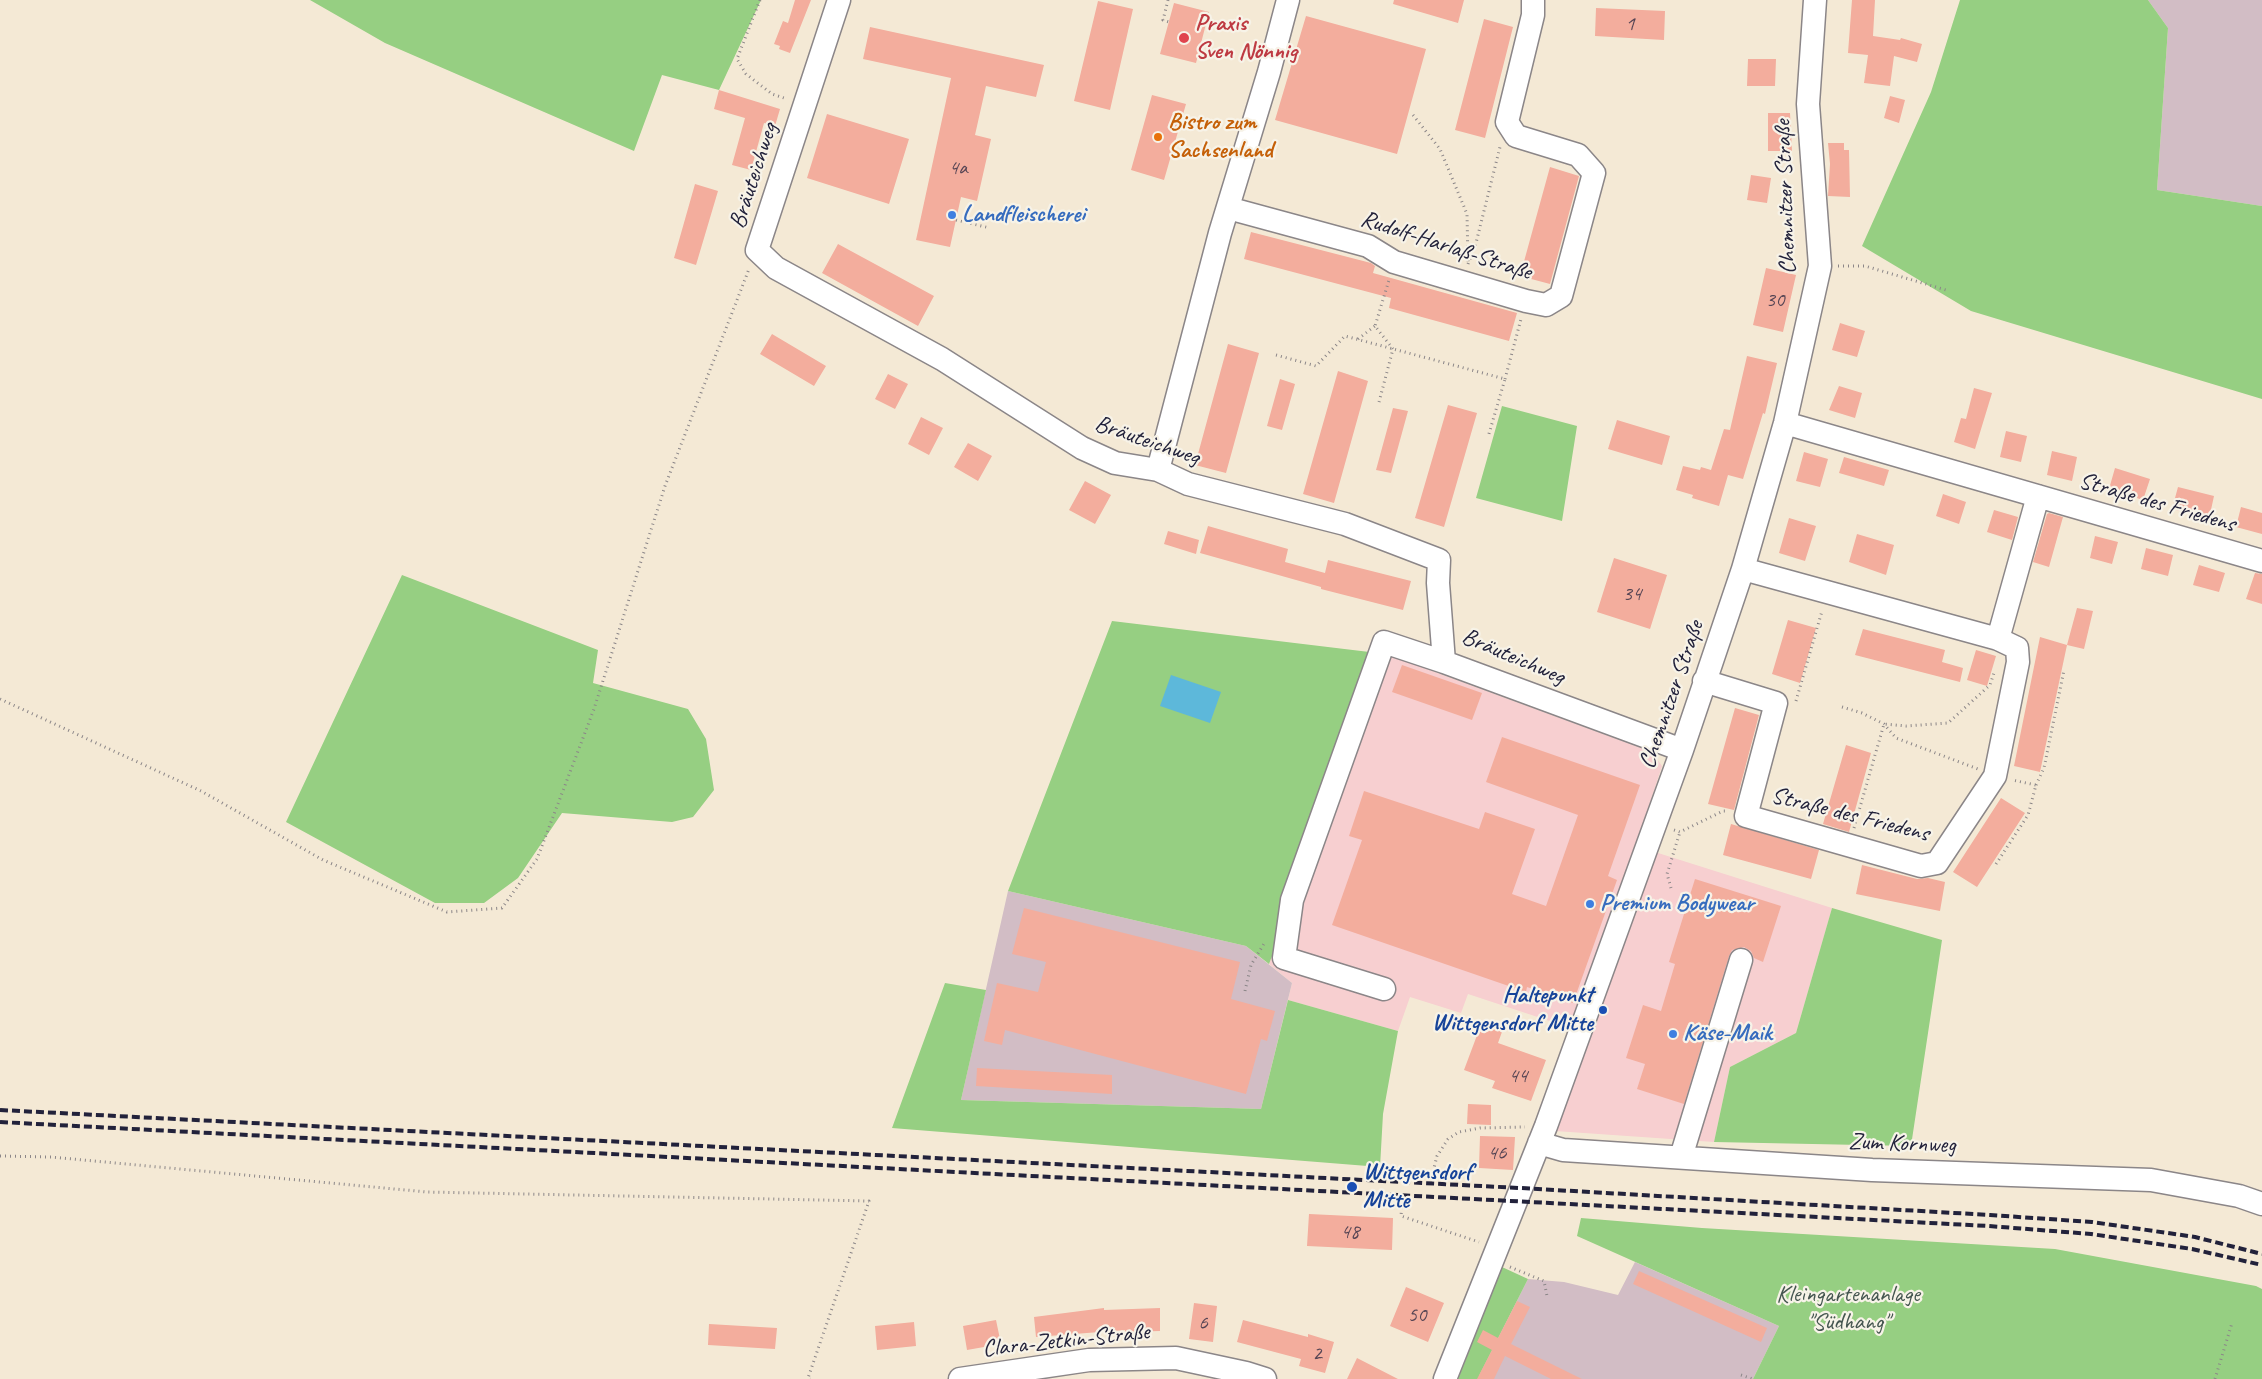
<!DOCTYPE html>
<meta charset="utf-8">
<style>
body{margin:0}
canvas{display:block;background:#f4e9d5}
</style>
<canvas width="2262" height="1379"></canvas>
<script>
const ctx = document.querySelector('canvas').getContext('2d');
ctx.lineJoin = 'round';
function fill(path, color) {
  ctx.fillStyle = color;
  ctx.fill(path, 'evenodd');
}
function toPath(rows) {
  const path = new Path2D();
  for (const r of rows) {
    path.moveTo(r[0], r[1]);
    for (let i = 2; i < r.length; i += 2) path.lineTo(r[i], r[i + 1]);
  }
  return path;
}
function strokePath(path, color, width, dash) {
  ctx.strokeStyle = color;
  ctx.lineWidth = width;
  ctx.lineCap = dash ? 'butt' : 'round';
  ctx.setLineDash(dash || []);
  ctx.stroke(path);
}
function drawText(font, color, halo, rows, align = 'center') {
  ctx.font = font + ' Caveat,sans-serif';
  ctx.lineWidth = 4.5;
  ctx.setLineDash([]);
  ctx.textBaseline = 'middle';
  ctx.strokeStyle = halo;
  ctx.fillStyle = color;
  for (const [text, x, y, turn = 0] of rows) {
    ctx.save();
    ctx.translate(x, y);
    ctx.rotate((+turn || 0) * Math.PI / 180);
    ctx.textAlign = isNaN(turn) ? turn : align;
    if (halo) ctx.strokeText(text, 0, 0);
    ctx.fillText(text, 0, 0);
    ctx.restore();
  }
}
fill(toPath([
 [1386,654,1652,752,1662,766,1636,846,1832,908,1796,1033,1730,1067,1714,1142,1555,1131,1589,1034,1468,994,1461,1013,1410,997,1398,1031,1288,1000,1292,983,1269,964]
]), '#f7cfd0');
fill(toPath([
 [2148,0,2262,0,2262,206,2157,190,2168,28],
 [1008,891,1246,946,1292,983,1261,1109,961,1100],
 [1635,1262,1779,1326,1753,1379,1485,1379,1479,1376,1528,1279,1564,1282,1618,1295]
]), '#d2bdc5');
fill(toPath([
 [310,0,761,0,719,90,662,75,634,151,385,43],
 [1960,0,2148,0,2168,28,2157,190,2262,206,2262,399,1971,311,1862,246,1931,92],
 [1502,406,1577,426,1562,521,1476,498],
 [402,575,598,650,593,683,688,709,706,739,714,790,693,817,672,822,562,813,518,878,484,903,435,903,286,822],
 [1112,621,1386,654,1269,964,1246,946,1008,891],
 [1832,908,1942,940,1911,1146,1714,1142,1730,1067,1796,1033],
 [945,983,986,990,961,1100,1261,1109,1288,1000,1398,1031,1383,1114,1380,1167,892,1128],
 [1581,1218,1702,1228,2055,1249,2256,1286,2262,1289,2262,1379,1753,1379,1779,1326,1577,1236],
 [1502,1267,1528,1279,1479,1376,1485,1379,1458,1379]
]), '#96cf82');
fill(toPath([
 [1171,675,1221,692,1210,723,1160,706]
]), '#5db8da');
fill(toPath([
 [795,0,811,0,790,53,779,49,780,46,774,44,783,21,788,23],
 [1394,0,1464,0,1458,23,1393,4],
 [1852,0,1875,0,1873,36,1900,40,1901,38,1922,44,1917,62,1894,56,1890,86,1864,83,1868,55,1848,53],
 [1098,1,1133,9,1110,110,1074,101],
 [1174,3,1209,12,1196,63,1160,54],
 [1596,8,1665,11,1664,40,1595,36],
 [1306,16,1426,49,1397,154,1275,120],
 [1484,19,1513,27,1485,138,1455,130],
 [870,27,1044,65,1036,97,986,86,975,135,991,139,977,201,961,197,950,247,916,240,951,78,863,59],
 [1748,59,1776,59,1775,86,1747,86],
 [719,90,780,109,775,126,764,123,751,170,732,165,745,118,714,109],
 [1152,95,1186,104,1164,180,1131,170],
 [1890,96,1905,100,1899,123,1884,118],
 [1768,113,1790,113,1792,151,1768,151],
 [827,114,909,139,889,204,807,178],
 [1828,143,1844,143,1844,150,1849,150,1850,197,1828,196,1830,164],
 [1550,167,1579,176,1550,284,1520,276],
 [1751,175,1771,178,1767,203,1747,200],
 [695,184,718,191,696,265,674,258],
 [1251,232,1371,263,1375,266,1373,273,1517,313,1509,341,1389,308,1391,298,1244,259],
 [838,244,934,296,918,326,822,273],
 [1766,268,1796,275,1783,332,1753,325],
 [1840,323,1865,331,1857,357,1832,350],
 [772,334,826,366,814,386,760,354],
 [1228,344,1259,353,1226,473,1195,465],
 [1747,356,1777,363,1765,414,1763,413,1743,479,1728,475,1719,506,1692,498,1693,495,1676,490,1683,466,1700,470,1701,467,1711,470,1724,429,1730,430],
 [1338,371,1368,381,1334,503,1303,494],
 [888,374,908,384,895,409,875,399],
 [1280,379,1295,384,1282,430,1267,426],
 [1839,386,1862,393,1855,418,1829,410],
 [1974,388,1992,393,1975,449,1954,442,1961,418,1966,419],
 [1448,405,1477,413,1444,527,1415,518],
 [1393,408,1408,411,1391,473,1376,470],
 [921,417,943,428,929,455,908,444],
 [1617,420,1670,436,1662,465,1608,449],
 [2006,431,2027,436,2021,462,2000,457],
 [968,443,992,456,978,481,954,467],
 [2052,451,2077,457,2072,481,2047,475],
 [1804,452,1828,459,1820,487,1796,481],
 [1844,457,1889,470,1884,486,1839,473],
 [2115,468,2150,479,2143,500,2109,489],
 [1085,481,1111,495,1095,524,1069,510],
 [2178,487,2214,496,2209,519,2172,509],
 [1943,494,1966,502,1959,524,1936,516],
 [2241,507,2262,513,2262,534,2236,527],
 [1994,510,2018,517,2012,540,1987,532],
 [2049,513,2063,517,2049,567,2033,562,2047,514],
 [1789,518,1816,526,1805,561,1779,553],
 [1208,526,1288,549,1285,562,1325,573,1328,560,1411,581,1403,610,1321,589,1321,587,1200,553],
 [1168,531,1199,540,1196,554,1164,544],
 [1857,534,1894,545,1886,575,1849,562],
 [2095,536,2118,542,2112,564,2090,558],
 [2146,548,2173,555,2168,576,2141,569],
 [1614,558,1667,575,1650,629,1597,612],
 [2199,565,2225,573,2219,592,2193,585],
 [2255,573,2262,574,2262,604,2246,599],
 [2077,608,2093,611,2084,649,2067,645],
 [1788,620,1816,628,1800,683,1772,674],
 [1863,629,1945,650,1942,662,1963,668,1960,682,1855,655],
 [2040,637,2067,645,2040,772,2014,766],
 [1976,650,1996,656,1987,686,1967,680],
 [1402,665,1482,693,1472,720,1392,692],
 [1735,708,1759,715,1734,810,1708,804],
 [1502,737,1640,785,1608,876,1617,880,1573,1003,1527,987,1526,992,1332,925,1362,840,1349,836,1364,791,1479,829,1485,812,1535,829,1512,894,1546,906,1578,815,1486,782],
 [1846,745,1871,753,1849,832,1823,824],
 [2001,798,2025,813,1977,887,1953,872],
 [1731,824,1819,850,1811,879,1723,855],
 [1862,865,1917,879,1928,878,1945,882,1940,911,1856,894],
 [1695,879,1781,906,1763,962,1754,958,1751,951,1744,947,1732,950,1729,956,1684,1104,1637,1089,1645,1064,1626,1058,1643,1005,1661,1011,1675,964,1669,962],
 [1024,908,1240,962,1231,999,1275,1011,1267,1041,1261,1039,1246,1094,1005,1030,1002,1045,984,1041,997,983,1038,992,1046,962,1012,954],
 [1482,1022,1503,1029,1498,1043,1546,1060,1531,1101,1492,1088,1495,1081,1464,1070],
 [977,1068,1112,1075,1112,1094,976,1086],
 [1468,1104,1491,1105,1491,1125,1467,1124],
 [1480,1136,1515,1137,1513,1170,1479,1168],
 [1309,1214,1393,1218,1392,1250,1307,1246],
 [1639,1271,1767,1328,1761,1342,1633,1284],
 [1406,1287,1444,1303,1428,1342,1390,1326],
 [1517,1301,1530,1307,1511,1344,1582,1379,1551,1379,1505,1356,1494,1379,1477,1379,1492,1350,1477,1342,1483,1330,1498,1338],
 [1194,1303,1217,1306,1213,1342,1189,1339],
 [1104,1308,1104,1310,1160,1308,1160,1331,1125,1332,1125,1330,1036,1337,1034,1317],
 [996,1320,1001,1344,967,1350,963,1326],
 [1243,1320,1308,1337,1308,1334,1334,1342,1325,1373,1299,1366,1301,1359,1237,1342],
 [914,1322,916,1346,877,1350,875,1326],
 [709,1324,777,1328,775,1349,708,1345],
 [1357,1358,1398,1379,1347,1379]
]), '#f3ad9d');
const minor = toPath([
 [839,0,757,250,776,268,942,359,1082,448,1115,463,1158,470,1188,484,1345,524,1439,560,1438,583,1444,662,1682,750],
 [1228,208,1368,246,1394,262,1526,301,1546,305,1561,296,1594,173,1578,155,1516,136,1507,122,1533,15,1533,0],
 [1785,423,2262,561],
 [1158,470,1220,233,1269,72,1288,0],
 [1998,639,2038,496],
 [1704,681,1776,703,1746,816,1921,866,1937,863,1995,776,2018,662,2017,648,1998,639,1743,569],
 [1384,989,1284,958,1292,900,1384,642,1444,662],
 [1539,1143,1563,1150,1872,1170,2151,1180,2239,1196,2262,1204],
 [1681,1157,1741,960],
 [960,1379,1089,1360,1176,1358,1246,1373,1265,1379],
 [1445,1379,1546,1126,1682,750,1743,569,1785,423,1820,266,1808,104,1815,0]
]);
strokePath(minor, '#8b8688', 25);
strokePath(toPath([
 [760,0,737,59,746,74,772,94,787,99],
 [1168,0,1163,20,1169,22],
 [1413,115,1440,149,1467,214,1468,262],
 [956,220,990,228],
 [1468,264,1476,243,1500,147],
 [1838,266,1865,266,1946,290],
 [1358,339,1375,326],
 [1276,355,1316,366,1345,336,1505,379,1488,437],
 [1505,379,1521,319],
 [1379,402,1393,349,1375,326,1389,280],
 [0,699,201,791,323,860,447,912,502,908,537,859,594,709,665,486,749,269],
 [1796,701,1822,611],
 [1842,707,1862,713,1884,724,1896,738,1978,769],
 [2036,785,2044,768,2064,670],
 [1854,828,1884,724,1906,726,1948,723,1990,685,1994,673],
 [1674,830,1680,832,1723,811,1727,811],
 [1996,864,2028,815,2036,785,2012,780],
 [1671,888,1667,874,1680,832],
 [1245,991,1251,965,1265,942],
 [0,1156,51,1157,427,1192,869,1201,808,1378,810,1379],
 [1432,1176,1437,1156,1448,1139,1459,1132,1480,1128,1525,1127],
 [1402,1203,1401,1216,1479,1242],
 [1510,1267,1544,1281,1547,1296],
 [1741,1375,1753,1379],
 [2215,1379,2232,1323]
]), '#8b8688', 3, [1, 4]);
strokePath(minor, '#fff', 22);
strokePath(toPath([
 [0,1110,1520,1188,1990,1215,2092,1222,2195,1237,2262,1254],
 [0,1122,1989,1226,2091,1234,2192,1249,2262,1265]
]), '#22223b', 4, [8, 4]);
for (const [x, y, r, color] of [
 [1184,38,6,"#e0444e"],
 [1158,137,5,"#e8710a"],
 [952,215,5,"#3f7fe0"],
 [1590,904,5,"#3f7fe0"],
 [1603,1010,5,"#1a4fb4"],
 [1673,1034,5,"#3f7fe0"],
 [1352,1187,6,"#1a4fb4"]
]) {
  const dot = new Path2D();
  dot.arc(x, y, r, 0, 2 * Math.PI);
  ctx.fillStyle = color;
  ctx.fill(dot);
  strokePath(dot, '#f7f3e8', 2);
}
drawText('21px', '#564554', null, [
 ["1",1630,24],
 ["4a",958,168],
 ["30",1775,300],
 ["34",1632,594],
 ["44",1518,1076],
 ["46",1497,1153],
 ["48",1350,1232],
 ["50",1417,1315],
 ["6",1203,1323],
 ["2",1317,1354]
]);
drawText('bold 24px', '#be3a42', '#f7f3e8', [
 ["Praxis",1195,24],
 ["Sven Nönnig",1195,52]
], 'left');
drawText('bold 24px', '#c56008', '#f7f3e8', [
 ["Bistro zum",1168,123],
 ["Sachsenland",1168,151]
], 'left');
drawText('24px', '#22223b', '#f7f3e8', [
 ["Bräuteichweg",754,176,-72],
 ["Chemnitzer Straße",1786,197,-92],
 ["Rudolf-Harlaß-Straße",1446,246,18],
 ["Bräuteichweg",1147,441,19],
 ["Straße des Friedens",2157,503,16],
 ["Bräuteichweg",1513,657,23],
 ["Chemnitzer Straße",1672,695,-71],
 ["Straße des Friedens",1850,815,14],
 ["Zum Kornweg",1902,1144,2],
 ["Clara-Zetkin-Straße",1066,1341,-6]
]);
drawText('bold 24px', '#366cbe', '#f7f3e8', [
 ["Landfleischerei",962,215],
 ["Premium Bodywear",1600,904],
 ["Käse-Maik",1683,1034]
], 'left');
drawText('bold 24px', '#164399', '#f7f3e8', [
 ["Haltepunkt",1593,996],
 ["Wittgensdorf Mitte",1593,1024],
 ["Wittgensdorf",1363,1173,"left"],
 ["Mitte",1363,1201,"left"]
], 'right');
drawText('24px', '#455650', '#f7f3e8', [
 ["Kleingartenanlage",1848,1295],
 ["\"Südhang\"",1848,1323]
]);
</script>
